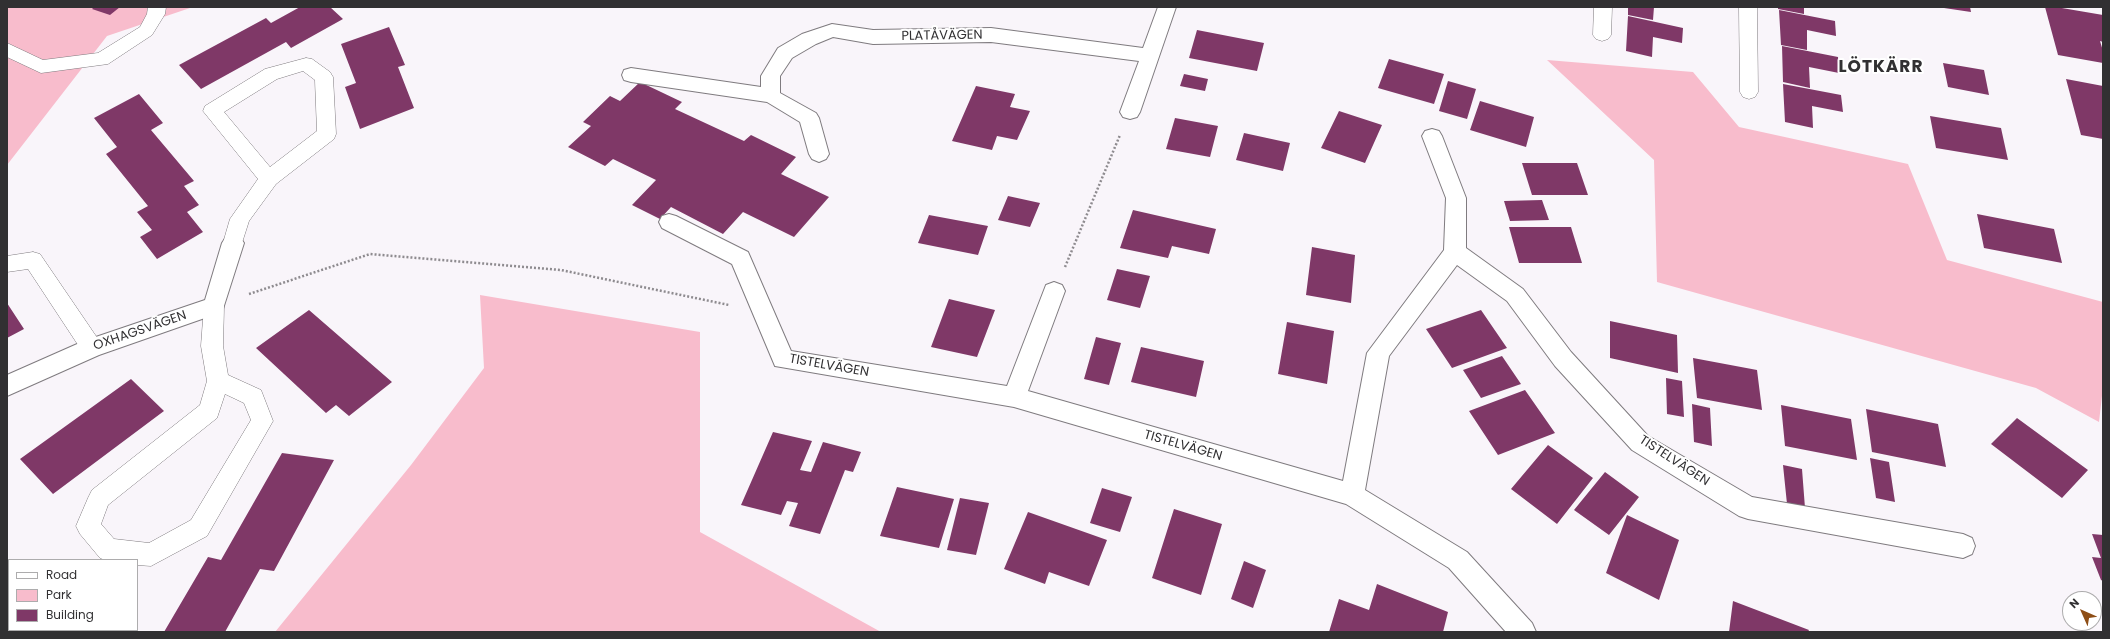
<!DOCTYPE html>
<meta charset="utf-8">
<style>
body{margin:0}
#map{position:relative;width:2110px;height:639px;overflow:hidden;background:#f9f5fa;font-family:Poppins,sans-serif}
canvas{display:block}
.frame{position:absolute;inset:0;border:8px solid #313032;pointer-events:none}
.legend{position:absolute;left:8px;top:559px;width:130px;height:72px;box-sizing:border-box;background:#fff;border:1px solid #adacad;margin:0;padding:5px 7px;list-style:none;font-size:12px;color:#313032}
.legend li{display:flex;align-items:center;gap:8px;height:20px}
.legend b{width:20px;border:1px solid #adacad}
.north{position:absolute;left:2062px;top:591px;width:40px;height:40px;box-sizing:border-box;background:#fff;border:1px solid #adacad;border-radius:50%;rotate:315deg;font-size:11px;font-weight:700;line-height:16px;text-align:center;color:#313032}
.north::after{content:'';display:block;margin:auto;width:14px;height:18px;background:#8e4e16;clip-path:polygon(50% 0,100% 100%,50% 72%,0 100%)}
</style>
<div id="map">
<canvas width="2110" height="639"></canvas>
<div class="frame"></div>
<ul class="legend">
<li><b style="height:5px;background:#fff"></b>Road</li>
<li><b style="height:11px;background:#f8bccc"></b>Park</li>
<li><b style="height:11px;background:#7f3867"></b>Building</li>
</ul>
<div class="north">N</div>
</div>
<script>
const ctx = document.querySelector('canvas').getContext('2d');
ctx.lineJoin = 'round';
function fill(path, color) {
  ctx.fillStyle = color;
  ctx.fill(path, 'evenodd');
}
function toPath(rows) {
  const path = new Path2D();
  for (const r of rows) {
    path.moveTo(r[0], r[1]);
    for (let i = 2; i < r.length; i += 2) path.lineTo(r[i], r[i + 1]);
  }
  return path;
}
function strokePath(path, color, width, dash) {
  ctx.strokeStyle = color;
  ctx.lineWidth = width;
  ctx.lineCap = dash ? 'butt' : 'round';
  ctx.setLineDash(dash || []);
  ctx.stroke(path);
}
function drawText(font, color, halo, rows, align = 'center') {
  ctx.font = font + ' Poppins,sans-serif';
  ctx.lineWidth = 4;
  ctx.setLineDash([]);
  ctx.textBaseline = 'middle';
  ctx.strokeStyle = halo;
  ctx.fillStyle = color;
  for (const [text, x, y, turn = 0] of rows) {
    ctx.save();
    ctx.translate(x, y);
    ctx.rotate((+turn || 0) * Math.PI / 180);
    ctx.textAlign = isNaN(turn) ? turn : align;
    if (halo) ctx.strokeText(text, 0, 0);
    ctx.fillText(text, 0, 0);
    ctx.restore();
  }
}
fill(toPath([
 [7,7,193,7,107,36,7,165],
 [1547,60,1693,72,1739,127,1908,164,1947,260,2103,302,2103,387,2099,422,2036,388,1657,282,1654,160],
 [480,295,700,332,700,532,881,632,275,632,411,465,484,368]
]), '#f8bccc');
fill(toPath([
 [94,7,120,7,110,15,92,9],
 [300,7,330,7,343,19,291,48,286,42,201,89,179,65,266,18,271,23],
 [1628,7,1654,7,1653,20,1628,15],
 [1778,7,1804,7,1804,14,1778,9],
 [1944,7,1970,7,1971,12,1944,8],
 [2045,7,2056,7,2103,15,2103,42,2100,41,2103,51,2103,63,2058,55],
 [1779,10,1835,21,1836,36,1807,30,1807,50,1781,45],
 [1628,16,1683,28,1682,43,1653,37,1652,57,1626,51],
 [389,27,405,65,398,67,414,108,360,129,345,87,356,83,341,44],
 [1197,30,1264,43,1257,71,1189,58],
 [1782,46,1838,57,1839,73,1809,67,1810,88,1783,82],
 [1389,59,1444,74,1434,104,1378,88],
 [1943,63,1984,70,1989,95,1948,87],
 [1184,74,1208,79,1205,91,1180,86],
 [2066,79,2103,86,2103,139,2081,135],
 [1448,81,1476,89,1467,119,1439,111],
 [640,82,682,102,675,109,744,141,751,135,796,157,781,174,829,197,794,237,743,212,723,234,671,207,660,219,632,205,656,180,613,159,605,166,568,147,591,126,583,122,610,96,620,101],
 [1783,84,1841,95,1843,112,1812,106,1813,128,1785,122],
 [976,86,1015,94,1010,107,1030,111,1017,140,997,136,992,150,952,141],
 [139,94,163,123,151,130,194,181,184,186,199,205,187,212,203,232,157,259,140,237,152,230,137,212,148,206,106,154,117,147,94,118],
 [1480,101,1534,117,1526,147,1470,130],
 [1339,111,1382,125,1365,163,1321,148],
 [1930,116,2001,128,2008,160,1936,148],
 [1175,118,1218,126,1210,157,1166,149],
 [1244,133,1290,143,1283,171,1236,160],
 [1522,163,1577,163,1588,195,1532,195],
 [1008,196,1040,203,1030,227,998,220],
 [1542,200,1549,220,1510,221,1504,201],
 [1133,210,1216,229,1209,254,1172,246,1168,258,1120,248],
 [1977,214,2054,229,2062,263,1984,248],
 [929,215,988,226,978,255,918,243],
 [1509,227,1571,227,1582,263,1519,263],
 [1312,247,1355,255,1351,303,1306,295],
 [1117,269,1150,276,1140,308,1107,300],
 [949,299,995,310,977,357,931,347],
 [7,303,24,329,7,338],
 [309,310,392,382,349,416,336,405,326,413,256,348],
 [1481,310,1507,348,1452,368,1426,329],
 [1610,321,1677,335,1678,373,1610,358],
 [1287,322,1334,331,1327,384,1278,374],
 [1096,337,1121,343,1109,385,1084,379],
 [1141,347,1204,361,1196,397,1131,382],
 [1502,356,1521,384,1481,398,1463,370],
 [1693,358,1757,370,1762,410,1697,398],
 [1666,378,1682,381,1684,417,1667,414],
 [131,379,164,411,53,494,20,459],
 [1525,390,1555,433,1498,455,1469,411],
 [1692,404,1710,408,1712,446,1694,442],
 [1781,405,1851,419,1857,460,1785,446],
 [1866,409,1938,424,1946,467,1872,452],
 [2017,418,2088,470,2062,498,1991,444],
 [773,432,812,441,800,470,811,472,823,442,861,452,853,472,845,470,820,534,789,526,798,503,787,501,781,515,741,505],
 [1548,445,1593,478,1557,524,1511,489],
 [282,453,334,460,274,571,260,569,225,632,164,632,208,557,221,560],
 [1870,458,1889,462,1895,502,1876,498],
 [1783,465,1802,469,1805,508,1787,504],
 [1605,472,1639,497,1609,535,1574,510],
 [897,487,954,499,939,548,880,536],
 [1102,488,1132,497,1120,532,1090,523],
 [960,498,989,503,976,555,947,550],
 [1174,509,1222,524,1201,595,1152,578],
 [1028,512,1107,540,1089,586,1049,572,1045,584,1004,569],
 [1627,515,1679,540,1659,600,1606,573],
 [2092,534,2103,535,2103,581,2101,580,2092,557,2101,558],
 [1244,561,1266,570,1253,608,1231,599],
 [1377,584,1448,612,1443,632,1329,632,1339,599,1369,610],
 [9,594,9,628,7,628,7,597],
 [1733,601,1809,630,1808,632,1729,632],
 [23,630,103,630,102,632,30,632]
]), '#7f3867');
const service = toPath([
 [148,7,166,7,165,14,152,35,108,64,41,73,7,57,7,43,43,60,98,53,140,27,147,14,148,7],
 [1594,7,1612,7,1611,35,1608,39,1602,41,1596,39,1593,35,1594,7],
 [1739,7,1757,7,1758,92,1755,97,1749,99,1743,97,1740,92,1739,7],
 [306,58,312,59,330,72,333,77,336,134,334,139,276,184,249,221,240,249,233,251,226,249,223,243,230,219,258,179,203,111,205,106,265,69,306,58],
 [303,71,315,80,317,131,270,167,224,112,277,79,303,71],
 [33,252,40,254,100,342,103,348,100,354,92,357,84,354,28,269,7,272,7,256,33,252],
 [214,297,221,300,224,306,223,346,228,375,261,390,273,421,207,536,151,566,137,565,137,560,105,560,100,558,80,534,76,526,88,498,92,490,200,405,207,381,201,346,204,306,207,300,214,297],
 [225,394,244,403,251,420,191,520,149,543,114,539,101,524,108,505,217,418,225,394]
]);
const minor = toPath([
 [1158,7,1176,7,1140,112,1137,117,1130,119,1123,117,1120,112,1139,61,991,42,873,44,833,37,816,44,792,58,780,76,780,93,816,113,819,118,829,154,826,159,819,162,812,159,809,154,800,122,767,102,631,82,624,80,622,75,624,70,631,68,761,87,761,76,778,48,802,34,832,24,873,30,991,28,1143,48,1158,7],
 [1432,129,1439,131,1442,136,1466,198,1466,248,1523,289,1571,352,1648,436,1752,497,1963,534,1972,538,1975,546,1972,554,1963,558,1748,519,1739,516,1632,450,1555,366,1507,301,1457,265,1389,356,1365,490,1467,552,1532,623,1536,632,1506,632,1449,568,1346,504,1014,407,775,366,732,264,662,228,659,222,662,216,669,214,676,216,748,252,791,351,1007,386,1046,285,1054,282,1062,285,1065,291,1028,391,1343,481,1367,353,1444,250,1446,198,1422,136,1425,131,1432,129],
 [233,235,240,237,244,243,222,312,99,355,7,396,7,375,84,341,205,300,222,243,226,237,233,235]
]);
strokePath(service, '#7f7b7f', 1);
strokePath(minor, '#7f7b7f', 2);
strokePath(toPath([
 [1065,267,1120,135],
 [249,294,370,254,561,270,729,305]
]), '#8e8b8f', 2.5, [2, 2]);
fill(service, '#fff');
fill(minor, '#fff');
drawText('13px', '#313032', '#fff', [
 ["PLATÅVÄGEN",942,36,-1],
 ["OXHAGSVÄGEN",140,331,-19],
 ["TISTELVÄGEN",829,366,10],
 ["TISTELVÄGEN",1183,446,16],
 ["TISTELVÄGEN",1674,461,33]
]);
ctx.letterSpacing = '1px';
drawText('bold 17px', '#313032', '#fff', [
 ["LÖTKÄRR",1881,68]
]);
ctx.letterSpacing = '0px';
</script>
